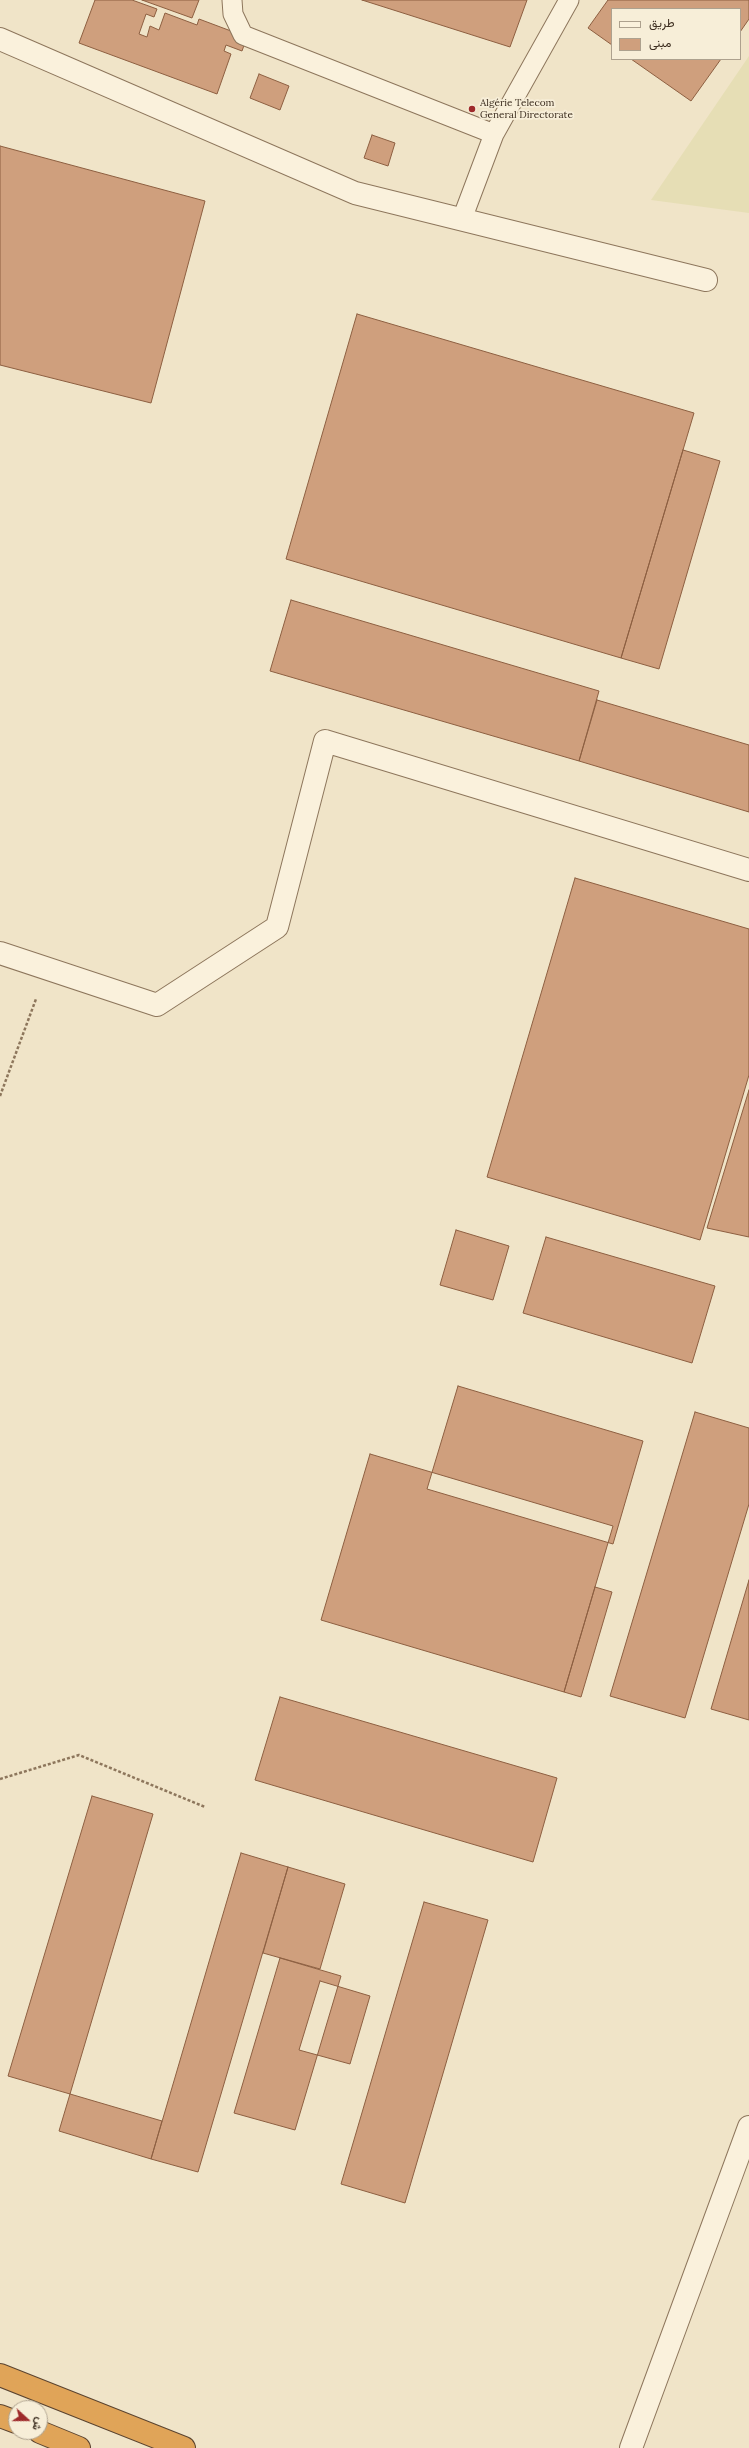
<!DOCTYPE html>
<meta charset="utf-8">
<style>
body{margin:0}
#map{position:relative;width:749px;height:2448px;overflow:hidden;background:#f0e4c8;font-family:Lora,Vazirmatn,serif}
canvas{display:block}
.legend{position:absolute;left:611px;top:8px;width:130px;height:52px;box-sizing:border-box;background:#f7eed8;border:1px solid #ada18e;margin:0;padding:5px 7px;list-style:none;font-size:12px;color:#3d2e20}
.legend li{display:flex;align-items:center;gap:8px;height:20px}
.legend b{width:20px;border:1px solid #ada18e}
.north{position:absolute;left:8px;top:2400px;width:40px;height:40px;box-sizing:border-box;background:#f7eed8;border:1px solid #ada18e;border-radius:50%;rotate:111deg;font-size:11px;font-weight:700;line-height:16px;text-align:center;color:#3d2e20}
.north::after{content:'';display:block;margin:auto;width:14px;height:18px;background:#9e2a2b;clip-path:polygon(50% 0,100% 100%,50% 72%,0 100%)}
</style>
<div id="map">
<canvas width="749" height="2448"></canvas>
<ul class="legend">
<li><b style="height:5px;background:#faf1dc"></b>طريق</li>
<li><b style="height:11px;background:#cf9f7d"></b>مبنى</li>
</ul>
<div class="north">ش</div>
</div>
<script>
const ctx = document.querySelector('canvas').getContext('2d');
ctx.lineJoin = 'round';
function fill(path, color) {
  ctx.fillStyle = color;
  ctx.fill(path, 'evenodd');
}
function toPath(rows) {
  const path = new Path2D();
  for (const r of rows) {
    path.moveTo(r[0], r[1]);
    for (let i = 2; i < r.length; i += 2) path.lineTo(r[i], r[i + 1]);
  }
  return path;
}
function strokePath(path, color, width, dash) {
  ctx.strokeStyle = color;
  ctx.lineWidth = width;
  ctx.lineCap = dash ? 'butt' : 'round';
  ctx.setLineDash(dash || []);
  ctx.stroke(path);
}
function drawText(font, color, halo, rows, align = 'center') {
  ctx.font = font + ' Lora,serif';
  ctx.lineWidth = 3.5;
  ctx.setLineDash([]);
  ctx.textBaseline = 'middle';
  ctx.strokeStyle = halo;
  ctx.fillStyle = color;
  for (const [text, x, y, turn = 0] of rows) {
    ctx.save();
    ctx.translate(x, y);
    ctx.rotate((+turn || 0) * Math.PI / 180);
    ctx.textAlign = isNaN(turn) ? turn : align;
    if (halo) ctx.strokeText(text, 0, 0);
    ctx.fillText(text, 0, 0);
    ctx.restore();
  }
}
fill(toPath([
 [749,56,749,213,651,200]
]), '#e6deb5');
const building = toPath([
 [95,0,132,0,157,9,154,17,146,14,139,34,147,37,150,26,159,30,165,13,197,25,199,19,247,37,242,51,226,45,224,51,231,54,217,94,79,43,95,0],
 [142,0,199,0,192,18,142,0],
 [362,0,527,0,510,47,362,0],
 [608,0,749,0,749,19,740,32,740,9,612,9,612,45,588,28,608,0],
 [631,59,721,59,691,101,631,59],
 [259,74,289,86,280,110,250,98,259,74],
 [372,135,395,143,388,166,364,158,372,135],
 [0,146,205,201,151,403,0,365,0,146],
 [357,314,694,413,621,658,286,559,357,314],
 [683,450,720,461,659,669,621,658,683,450],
 [291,600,599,691,579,761,270,671,291,600],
 [597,700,749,745,749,812,579,761,597,700],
 [575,878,749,929,749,1075,700,1240,487,1177,575,878],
 [749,1090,749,1237,707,1228,749,1090],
 [456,1230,509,1246,493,1300,440,1285,456,1230],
 [546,1237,715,1286,692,1363,523,1313,546,1237],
 [458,1386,643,1441,613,1544,427,1489,458,1386],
 [695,1412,749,1428,749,1504,685,1718,610,1696,695,1412],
 [370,1454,613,1526,564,1692,321,1620,370,1454],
 [749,1580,749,1720,711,1709,749,1580],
 [595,1587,612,1592,581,1697,564,1692,595,1587],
 [280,1697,557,1778,533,1862,255,1780,280,1697],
 [92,1796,153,1814,70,2094,8,2076,92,1796],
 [241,1853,288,1867,198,2172,151,2159,241,1853],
 [288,1867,345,1884,320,1969,263,1953,288,1867],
 [424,1902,488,1920,405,2203,341,2184,424,1902],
 [280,1958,341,1976,295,2130,234,2113,280,1958],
 [320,1981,370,1996,350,2064,299,2050,320,1981],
 [70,2094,162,2121,151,2159,59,2131,70,2094]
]);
fill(building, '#cf9f7d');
strokePath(building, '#8d5f41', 1);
const service = toPath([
 [232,0,233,14,243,35,494,134],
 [462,219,494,134,569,0]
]);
const minor = toPath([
 [0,39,355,193,706,280],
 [0,953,157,1005,277,927,325,741,749,870],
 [631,2448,749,2127]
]);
const motorway = toPath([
 [0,2375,184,2448],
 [0,2416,16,2422],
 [40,2432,79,2448]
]);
strokePath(service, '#8d765c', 21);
strokePath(minor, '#8d765c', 24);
strokePath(motorway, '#5b4430', 24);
strokePath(toPath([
 [0,1096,36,999],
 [0,1779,79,1755,205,1807]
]), '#8d765c', 2.5, [3, 2]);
strokePath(service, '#faf1dc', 19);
strokePath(minor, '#faf1dc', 22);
strokePath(motorway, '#e0a458', 22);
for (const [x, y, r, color] of [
 [472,109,4,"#9e2a2b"]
]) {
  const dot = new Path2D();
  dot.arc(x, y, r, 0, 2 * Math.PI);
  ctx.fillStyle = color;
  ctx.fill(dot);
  strokePath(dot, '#f7eed8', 1.5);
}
drawText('10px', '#3d2e20', '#f7eed8', [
 ["Algérie Telecom",480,103],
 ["General Directorate",480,115]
], 'left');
</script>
